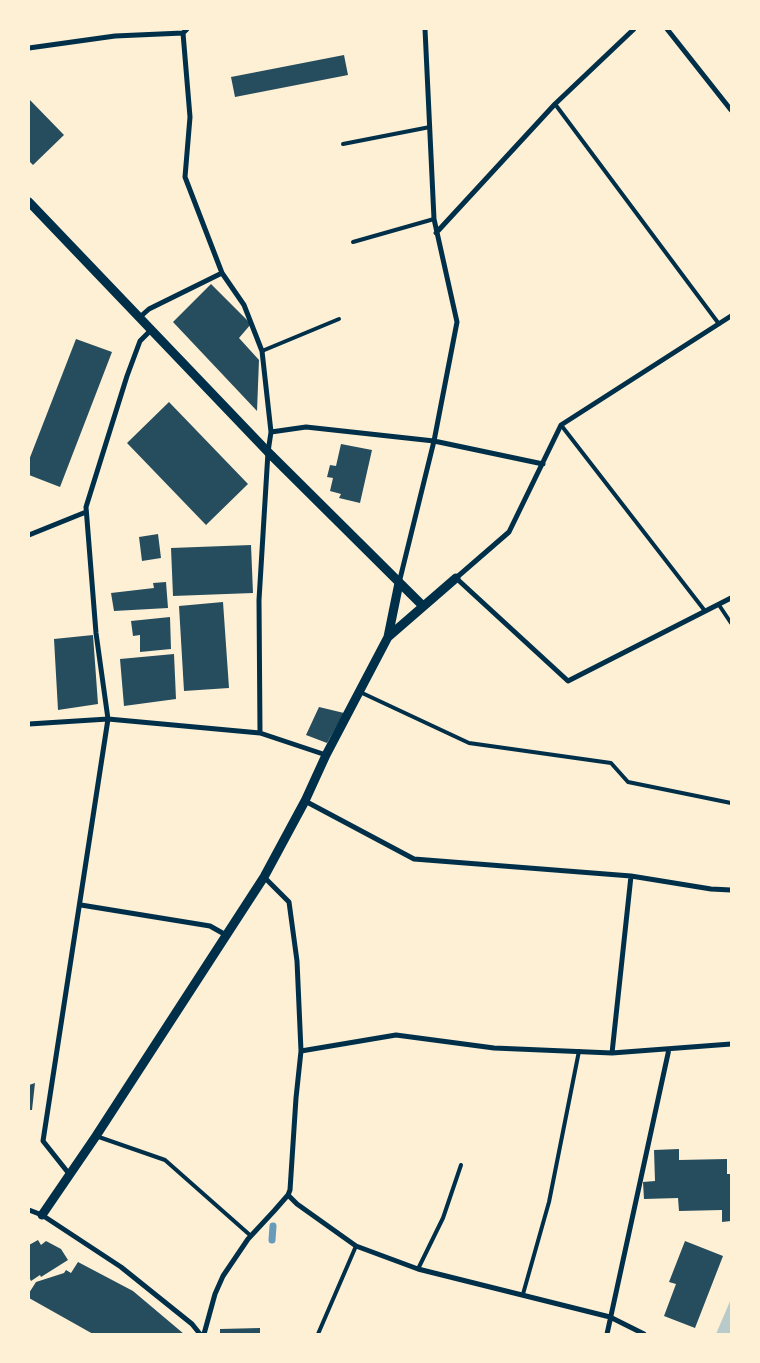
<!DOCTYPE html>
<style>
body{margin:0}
#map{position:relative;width:760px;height:1363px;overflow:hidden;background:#fdf0d5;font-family:Rubik,sans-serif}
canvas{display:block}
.frame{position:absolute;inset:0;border:30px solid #fdf0d5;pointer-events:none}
</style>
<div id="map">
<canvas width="760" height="1363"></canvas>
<div class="frame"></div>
</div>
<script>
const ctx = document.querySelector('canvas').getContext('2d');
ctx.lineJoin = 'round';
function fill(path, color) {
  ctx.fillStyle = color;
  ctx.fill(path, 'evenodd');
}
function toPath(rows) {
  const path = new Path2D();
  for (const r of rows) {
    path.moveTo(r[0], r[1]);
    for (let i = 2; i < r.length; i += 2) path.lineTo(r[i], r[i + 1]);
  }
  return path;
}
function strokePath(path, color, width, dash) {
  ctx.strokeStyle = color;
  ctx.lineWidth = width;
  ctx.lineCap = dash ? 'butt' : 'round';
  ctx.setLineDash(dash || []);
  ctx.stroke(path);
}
fill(toPath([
 [731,1299,731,1334,716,1334]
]), '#b9caca');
strokePath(toPath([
 [272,1240,273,1226]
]), '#669bbc', 7);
fill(toPath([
 [344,55,348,75,235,97,231,77],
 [29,99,64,135,33,165,29,161],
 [211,284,251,324,239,338,259,360,257,411,173,322],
 [76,339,112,352,60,487,29,475,29,460],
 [169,402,248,484,206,525,127,443],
 [341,444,372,450,360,503,339,498,341,494,330,491,333,478,327,477,330,465,336,466],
 [158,534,161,558,142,561,139,537],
 [251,545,253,593,173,596,171,548],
 [166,582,168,608,114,611,111,593,154,588,153,583],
 [223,602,229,688,184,691,179,606],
 [170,617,171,649,140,652,140,635,133,636,131,621],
 [93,635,98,704,58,710,54,639],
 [174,654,176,699,124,706,120,659],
 [319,707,344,713,327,743,306,735],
 [35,1083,32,1110,29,1110,29,1085],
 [679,1149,679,1160,727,1159,727,1174,731,1174,731,1221,722,1222,722,1210,679,1211,678,1198,644,1199,643,1182,655,1181,654,1150],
 [38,1240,41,1245,46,1241,61,1249,68,1260,41,1277,40,1275,31,1281,29,1277,29,1245],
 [685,1241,723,1256,695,1328,664,1316,676,1284,669,1282],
 [78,1262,133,1291,184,1334,93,1334,29,1298,29,1293,36,1282,64,1273,66,1270,71,1273],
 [260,1328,260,1334,220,1334,220,1329]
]), '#264d5e');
strokePath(toPath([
 [555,104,719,324],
 [343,144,430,127],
 [353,242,434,219],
 [262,351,339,319],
 [561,425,705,611],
 [719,605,731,623],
 [360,692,469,743,611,763,628,782,731,803],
 [96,1136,165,1160,251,1236],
 [418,1269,443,1218,461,1165],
 [523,1294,549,1202,579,1051],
 [318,1334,356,1246]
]), '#003049', 4);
strokePath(toPath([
 [667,29,731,110],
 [183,33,190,117,185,177,222,273,244,305,262,351,271,432,268,452,259,600,260,733],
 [29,48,115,36,183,33,187,29],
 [436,233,555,104,634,29],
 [731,316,561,425,509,532,456,578,568,681,731,598],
 [140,317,149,309,222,273],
 [271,432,306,427,434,441,543,464],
 [29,535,86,512],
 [399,583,434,441,457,322,434,219,425,29],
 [29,724,108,719,260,733,326,755],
 [305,801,414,859,631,876,711,889,731,890],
 [81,905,210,926,226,935],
 [301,1051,396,1035,494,1048,612,1053,731,1044],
 [612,1053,631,876],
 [70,1175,43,1141,108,719,96,633,86,507,127,376,140,341,152,329],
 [288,1195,297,1204,356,1246,418,1269,610,1317,644,1334],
 [29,1210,42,1215,121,1267,192,1324,200,1334],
 [204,1334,215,1294,223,1276,248,1239,274,1211,288,1195,290,1190,296,1098,301,1051,297,961,289,902,264,877],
 [607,1334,669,1049]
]), '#003049', 5);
strokePath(toPath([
 [29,202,268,452,423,606],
 [388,637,456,578],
 [42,1215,96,1136,264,877,305,801,326,755,388,637,399,583]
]), '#003049', 9);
</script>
